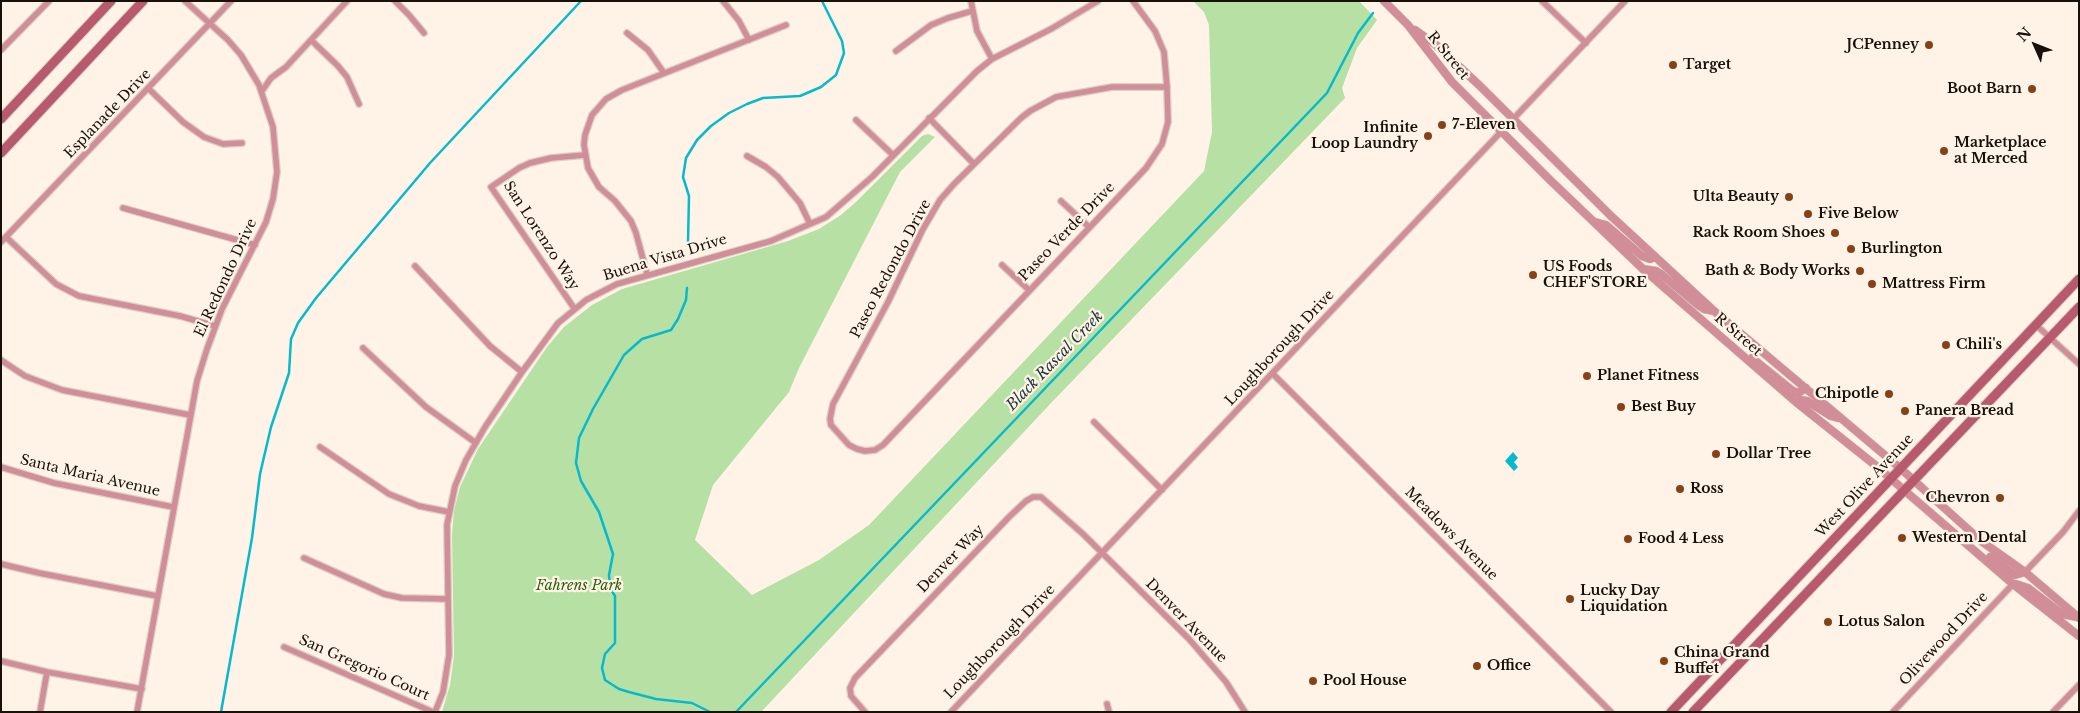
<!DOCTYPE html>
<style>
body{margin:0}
#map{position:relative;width:2080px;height:713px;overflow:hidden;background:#fef3e6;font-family:"Libre Baskerville",serif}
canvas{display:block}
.frame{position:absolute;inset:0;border:2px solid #171109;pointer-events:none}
.north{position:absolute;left:2010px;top:20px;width:50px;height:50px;-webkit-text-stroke:4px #fef3e6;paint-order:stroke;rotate:314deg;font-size:14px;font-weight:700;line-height:20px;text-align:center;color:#171109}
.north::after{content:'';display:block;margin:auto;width:18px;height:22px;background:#171109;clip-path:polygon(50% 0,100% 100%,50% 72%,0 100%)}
</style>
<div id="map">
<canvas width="2080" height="713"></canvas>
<div class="frame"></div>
<div class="north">N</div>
</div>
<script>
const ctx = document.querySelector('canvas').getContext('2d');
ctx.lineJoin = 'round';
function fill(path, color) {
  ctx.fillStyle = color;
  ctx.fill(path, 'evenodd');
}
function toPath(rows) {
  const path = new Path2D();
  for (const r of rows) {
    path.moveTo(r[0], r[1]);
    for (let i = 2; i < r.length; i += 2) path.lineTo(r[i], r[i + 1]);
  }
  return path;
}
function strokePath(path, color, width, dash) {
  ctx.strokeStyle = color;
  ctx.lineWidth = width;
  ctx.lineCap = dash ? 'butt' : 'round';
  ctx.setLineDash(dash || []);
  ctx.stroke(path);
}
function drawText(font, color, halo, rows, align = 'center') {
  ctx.font = font + ' "Libre Baskerville",serif';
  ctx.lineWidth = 4.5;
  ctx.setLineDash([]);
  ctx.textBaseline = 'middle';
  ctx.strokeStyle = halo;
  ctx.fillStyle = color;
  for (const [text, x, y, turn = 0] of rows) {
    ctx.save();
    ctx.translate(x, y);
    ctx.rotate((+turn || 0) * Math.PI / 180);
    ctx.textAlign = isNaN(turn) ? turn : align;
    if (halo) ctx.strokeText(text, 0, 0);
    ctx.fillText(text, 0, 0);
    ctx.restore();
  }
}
fill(toPath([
 [1193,1,1359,1,1377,20,1357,48,1342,88,1345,98,1052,402,761,712,442,712,450,685,454,656,452,535,454,511,460,487,478,449,547,347,564,327,592,305,622,289,788,241,819,229,841,215,856,202,922,136,928,134,935,137,900,172,799,368,789,392,713,485,695,540,752,595,819,560,869,525,1204,171,1212,132,1209,25,1204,12]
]), '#b6e0a4');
fill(toPath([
 [1513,452,1518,458,1514,462,1518,467,1514,471,1505,461]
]), '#06bace');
strokePath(toPath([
 [688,242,689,196,683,177,686,158,697,140,711,126,729,113,747,104,763,98,800,96,821,87,836,75,844,53,842,41,822,1],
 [687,288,686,300,678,319,671,330,642,339,624,355,593,409,579,438,576,463,581,481,599,512,613,554,609,575,610,588,615,596,615,643,605,654,602,668,605,680,619,689,629,692,656,699,692,703,710,712],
 [221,712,252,538,260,474,271,427,289,373,291,339,298,323,316,298,430,163,581,1],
 [736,712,1327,93,1358,33,1373,13]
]), '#06bace', 2.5);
const minor = toPath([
 [395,1,409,15,424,33],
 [723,1,739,21,749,40],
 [971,1,977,31,992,59],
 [1133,1,1155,31,1164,52,1167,87,1168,122,1162,144,1146,168,883,445,875,450,865,451,857,449,849,445,831,425,830,419,833,404,888,302,923,229,940,200,954,184,1021,118,1030,111,1056,97,1112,87,1167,87],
 [1542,1,1586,43],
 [627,33,648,50,664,73],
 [311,40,338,66,347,77,359,104],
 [1,50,49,1],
 [896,51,931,25,948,18,972,11],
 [149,89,183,122,204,137,223,144,242,143],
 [262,91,271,78,286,67,347,1],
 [929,118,974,164],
 [856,120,893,155],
 [747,156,766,167,778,177,800,203,810,224],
 [1061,201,1089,227],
 [123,208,255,245],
 [6,237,56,284,79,296,180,316,215,326],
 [1,242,231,1],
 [1002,265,1029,290],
 [415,266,490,346,522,372],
 [647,274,636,233,631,221,615,201,599,187,588,168,584,145,585,135,592,115,606,99,622,90,786,25],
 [574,308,491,187,519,168,530,163,551,158,585,155],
 [2036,325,2079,364],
 [363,348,426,407,476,443],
 [1,360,25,376,62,390,190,415],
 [1273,374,1611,712],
 [1094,422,1162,490],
 [320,447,389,494,419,506,449,512],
 [1,467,54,483,173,507],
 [304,558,384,594,402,598,448,599],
 [1,564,39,573,157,596],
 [2025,572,2063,532,2079,511],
 [284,647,433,712],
 [1,661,47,672,142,689],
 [1107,704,1109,712],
 [40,712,47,672],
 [137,712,197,381,207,349,222,309,266,222,273,199,277,172,273,127,259,85,241,55,228,40,185,1],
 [435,712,443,692,449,655,447,525,455,486,466,460,485,427,522,372,558,323,586,300,617,284,771,241,826,217,872,177,977,71,992,59,1051,29,1098,1],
 [865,712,851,696,850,688,855,678,1009,517,1026,501,1033,497,1041,497,1083,534,1189,639,1226,682,1245,712],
 [951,712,1625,1],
 [1893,712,2013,584],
 [2053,712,2079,685]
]);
const tertiary = toPath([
 [1384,1,1408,25,1452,82,1550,180,1643,269,1796,402,1875,465,2013,584,2079,636],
 [1415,30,1436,45,1479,85,1611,216,1714,311,1900,468,1981,541,2025,572,2079,618],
 [1595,222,1606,225,1642,256,1650,259,1655,257],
 [1643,269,1656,271,1661,274,1698,305,1704,309,1714,311],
 [1752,358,1793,391,1798,393,1806,388],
 [1796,402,1801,400,1807,401,1831,416,1838,418],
 [1990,557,2015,575,2025,572],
 [2016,584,2028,588,2062,614,2077,617]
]);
const secondary = toPath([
 [1,119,111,1],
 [1,153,143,1],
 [1671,712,2079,279],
 [1693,712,2079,307]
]);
strokePath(minor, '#d9cfc3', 8);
strokePath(tertiary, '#d9cfc3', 9);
strokePath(secondary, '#d9cfc3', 11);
strokePath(minor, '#d18e98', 5.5);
strokePath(tertiary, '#d18e98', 8);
strokePath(secondary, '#b9596d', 9);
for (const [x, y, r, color] of [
 [1929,45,5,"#864216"],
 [1673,65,5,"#864216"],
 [2032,89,5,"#864216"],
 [1442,125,5,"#864216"],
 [1428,136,5,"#864216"],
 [1944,151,5,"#864216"],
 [1789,197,5,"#864216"],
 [1808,214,5,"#864216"],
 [1835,233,5,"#864216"],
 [1851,249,5,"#864216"],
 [1860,271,5,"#864216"],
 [1533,275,5,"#864216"],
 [1872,284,5,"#864216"],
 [1946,345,5,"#864216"],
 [1587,376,5,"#864216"],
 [1889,394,5,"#864216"],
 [1621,407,5,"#864216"],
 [1905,411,5,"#864216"],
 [1716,454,5,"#864216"],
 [1680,489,5,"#864216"],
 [2000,498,5,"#864216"],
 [1902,538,5,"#864216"],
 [1628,539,5,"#864216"],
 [1570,599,5,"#864216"],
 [1828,622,5,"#864216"],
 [1664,661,5,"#864216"],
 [1477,666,5,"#864216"],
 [1313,681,5,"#864216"]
]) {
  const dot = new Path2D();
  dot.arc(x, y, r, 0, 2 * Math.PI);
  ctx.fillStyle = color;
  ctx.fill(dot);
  strokePath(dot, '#fef3e6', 2);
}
drawText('bold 14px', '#171109', '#fef3e6', [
 ["JCPenney",1919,45,"right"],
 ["Target",1683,65],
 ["Boot Barn",2022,89,"right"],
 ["7-Eleven",1452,125],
 ["Infinite",1418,128,"right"],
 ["Loop Laundry",1418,144,"right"],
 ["Marketplace",1954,143],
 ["at Merced",1954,159],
 ["Ulta Beauty",1779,197,"right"],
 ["Five Below",1818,214],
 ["Rack Room Shoes",1825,233,"right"],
 ["Burlington",1861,249],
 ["US Foods",1543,267],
 ["CHEF'STORE",1543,283],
 ["Bath & Body Works",1850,271,"right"],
 ["Mattress Firm",1882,284],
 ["Chili's",1956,345],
 ["Planet Fitness",1597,376],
 ["Chipotle",1879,394,"right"],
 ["Best Buy",1631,407],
 ["Panera Bread",1915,411],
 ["Dollar Tree",1726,454],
 ["Ross",1690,489],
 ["Chevron",1990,498,"right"],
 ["Western Dental",1912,538],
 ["Food 4 Less",1638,539],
 ["Lucky Day",1580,591],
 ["Liquidation",1580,607],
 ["Lotus Salon",1838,622],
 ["China Grand",1674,653],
 ["Buffet",1674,669],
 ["Office",1487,666],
 ["Pool House",1323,681]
], 'left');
drawText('14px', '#171109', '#fef3e6', [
 ["R Street",1448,56,51],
 ["Esplanade Drive",108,114,-46],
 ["Paseo Verde Drive",1067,232,-46],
 ["San Lorenzo Way",541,236,57],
 ["Buena Vista Drive",665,258,-17],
 ["Paseo Redondo Drive",891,269,-62],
 ["El Redondo Drive",226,278,-65],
 ["R Street",1738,335,41],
 ["Loughborough Drive",1280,348,-47],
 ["Santa Maria Avenue",90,476,13],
 ["West Olive Avenue",1865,486,-47],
 ["Meadows Avenue",1451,534,45],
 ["Denver Way",951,559,-46],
 ["Denver Avenue",1186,621,46],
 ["Olivewood Drive",1944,639,-47],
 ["Loughborough Drive",1000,642,-46],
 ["San Gregorio Court",364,668,24]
]);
drawText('italic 14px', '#2c5e09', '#fef3e6', [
 ["Fahrens Park",579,586]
]);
drawText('italic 15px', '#223a3e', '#fef3e6', [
 ["Black Rascal Creek",1055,361,-46]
]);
</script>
